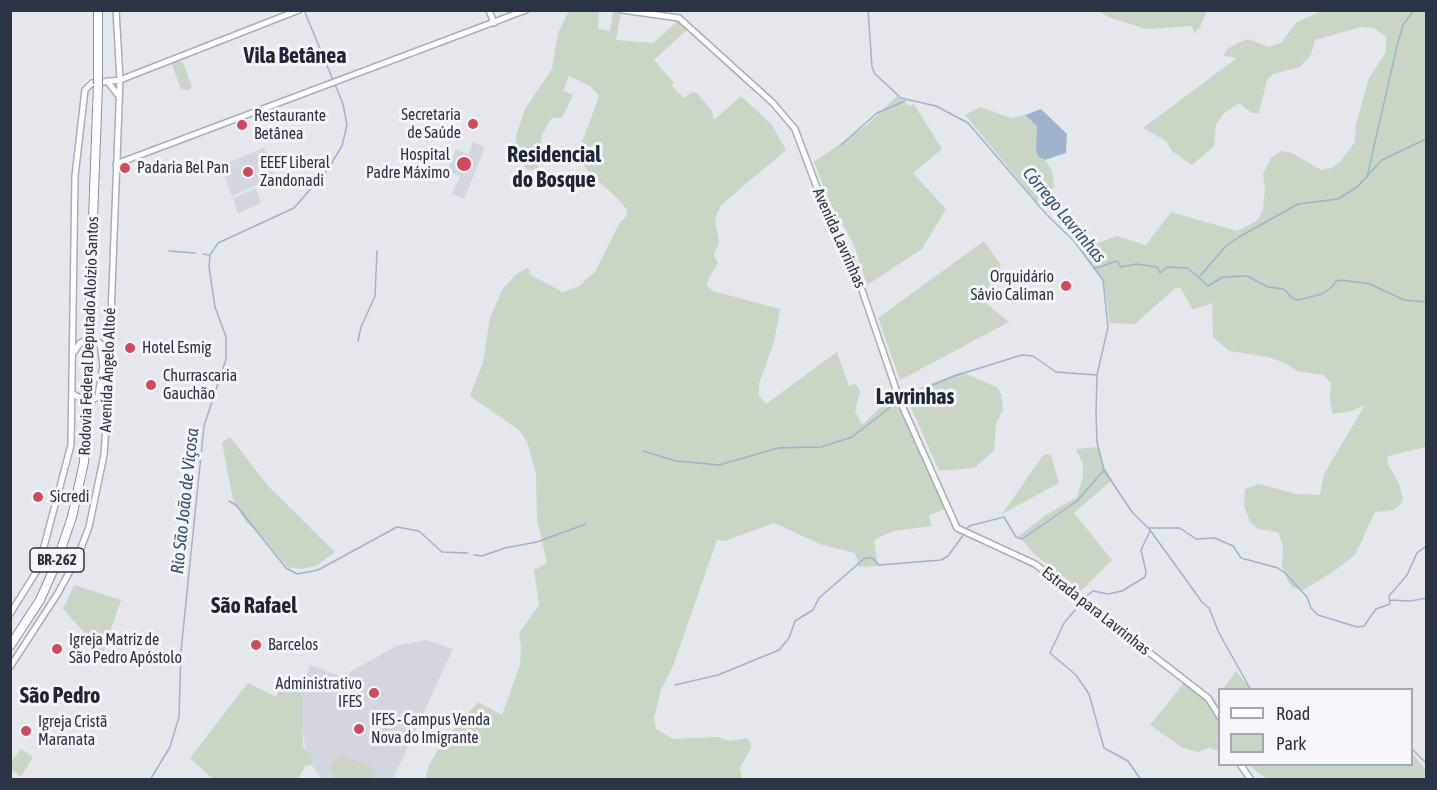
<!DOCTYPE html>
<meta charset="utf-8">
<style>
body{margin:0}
#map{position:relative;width:1437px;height:790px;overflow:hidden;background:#e4e7ec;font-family:"Asap Condensed",sans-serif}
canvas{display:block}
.frame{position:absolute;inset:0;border:12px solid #2b3445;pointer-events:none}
.legend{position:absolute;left:1218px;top:688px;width:195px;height:78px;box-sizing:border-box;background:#f4f6f9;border:2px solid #a4a8b1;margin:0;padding:8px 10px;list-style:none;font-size:18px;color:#2b3445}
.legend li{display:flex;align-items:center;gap:12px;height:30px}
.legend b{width:30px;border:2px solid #a4a8b1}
</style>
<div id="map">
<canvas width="1437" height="790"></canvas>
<div class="frame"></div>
<ul class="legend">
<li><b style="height:8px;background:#fff"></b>Road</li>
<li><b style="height:16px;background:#c9d6c5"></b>Park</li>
</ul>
</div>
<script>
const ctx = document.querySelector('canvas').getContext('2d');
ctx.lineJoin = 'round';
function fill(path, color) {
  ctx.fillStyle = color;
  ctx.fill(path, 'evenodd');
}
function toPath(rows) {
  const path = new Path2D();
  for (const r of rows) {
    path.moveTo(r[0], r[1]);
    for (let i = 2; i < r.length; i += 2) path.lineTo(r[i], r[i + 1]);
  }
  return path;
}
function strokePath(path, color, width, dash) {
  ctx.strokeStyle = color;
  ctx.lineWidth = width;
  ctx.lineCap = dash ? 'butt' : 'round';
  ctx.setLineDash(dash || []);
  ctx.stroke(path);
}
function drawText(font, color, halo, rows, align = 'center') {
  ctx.font = font + ' "Asap Condensed",sans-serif';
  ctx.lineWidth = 6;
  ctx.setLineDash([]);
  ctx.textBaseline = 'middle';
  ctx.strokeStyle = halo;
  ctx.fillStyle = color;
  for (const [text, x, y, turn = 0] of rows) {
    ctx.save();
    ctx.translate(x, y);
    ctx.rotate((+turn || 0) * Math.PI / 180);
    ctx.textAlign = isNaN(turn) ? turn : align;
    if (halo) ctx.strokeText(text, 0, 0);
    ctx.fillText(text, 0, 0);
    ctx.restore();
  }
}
fill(toPath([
 [473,142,485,147,464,199,452,194,460,176,453,173,450,181,444,178,456,149,468,154],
 [264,148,275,177,232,196,221,166],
 [256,188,261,203,238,213,233,198],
 [426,640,453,649,393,779,321,779,307,757,298,702,310,665,348,679,350,672,396,646]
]), '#d2d6de');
fill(toPath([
 [569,11,599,11,598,29,610,31,613,11,621,11,616,40,653,43,680,19,690,27,654,60,674,83,672,86,684,98,692,92,697,93,712,111,714,120,741,96,772,125,786,150,721,205,715,219,719,242,714,255,718,263,707,282,707,286,713,291,780,309,774,342,759,384,759,396,766,404,837,352,849,386,856,384,860,392,855,411,862,425,882,406,898,395,948,508,929,515,932,526,893,531,874,540,878,566,859,567,855,553,822,545,774,523,725,541,717,540,673,666,661,690,654,718,656,729,673,739,718,737,730,741,746,738,750,741,751,748,740,768,742,779,425,780,429,765,444,740,478,702,502,715,520,665,521,647,519,633,539,605,534,570,547,563,537,519,536,473,527,442,519,430,470,396,483,362,490,318,502,290,515,275,527,268,530,270,529,274,563,292,579,286,595,272,619,224,627,215,627,210,618,199,588,171,580,159,580,148,599,96,590,86,569,76,563,91,573,95,562,118,552,118,542,134,538,171,527,169,515,153,516,136,525,109,552,69,558,33],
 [1099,11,1207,11,1200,27,1194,33,1192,26,1146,29,1108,17],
 [1322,11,1426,11,1426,447,1388,456,1387,462,1399,484,1403,499,1401,504,1393,510,1375,512,1355,555,1333,572,1303,590,1293,588,1289,583,1282,566,1283,546,1278,532,1258,529,1250,522,1244,506,1245,489,1259,484,1296,494,1320,495,1324,474,1365,405,1352,411,1333,414,1330,400,1331,383,1323,375,1297,371,1285,363,1268,357,1229,351,1213,337,1212,303,1193,310,1180,287,1174,289,1135,324,1110,323,1103,280,1081,249,1117,236,1146,245,1171,212,1237,231,1257,221,1263,210,1265,189,1263,174,1271,158,1281,151,1292,153,1321,170,1331,168,1341,161,1355,142,1356,124,1369,78,1386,52,1386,37,1374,28,1361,27,1315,40,1311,55,1300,67,1273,74,1267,80,1259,113,1252,113,1239,103,1224,113,1216,125,1214,146,1192,165,1172,151,1166,141,1143,128,1237,58,1224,56,1226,50,1237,43,1248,39,1269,47,1281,43,1297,22],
 [176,61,183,62,192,86,189,90,181,89,172,65],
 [897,96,909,106,914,104,942,149,913,173,946,209,922,249,867,285,853,243,829,201,814,162,867,125],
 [980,107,1011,118,1025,115,1037,126,1039,157,1045,160,1052,170,1054,187,1037,202,965,115],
 [984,241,1001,265,982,300,1009,322,900,380,878,318],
 [962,372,997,387,1001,394,1003,409,996,424,994,451,974,468,939,471,906,396,914,390],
 [230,437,269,487,335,552,316,566,301,569,287,567,261,535,246,522,233,500,222,443],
 [1099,447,1102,463,1112,480,1074,513,1112,560,1081,591,1033,553,1019,536,1046,515,1077,497,1083,477,1083,463,1076,449],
 [1044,454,1051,455,1059,483,1002,514],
 [74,585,121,600,103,653,63,609],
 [1236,671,1251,689,1223,689],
 [285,679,296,684,302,696,303,747,312,756,312,765,305,766,298,779,213,779,190,758,248,683,276,697],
 [1184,683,1210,704,1219,718,1219,751,1209,748,1198,752,1183,748,1150,725],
 [21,749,33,757,21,777,11,769,10,763],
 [1412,753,1426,770,1426,779,1267,779,1248,765,1412,764],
 [340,756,372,766,371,770,375,771,372,779,333,779,334,775,330,770,333,761,339,759]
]), '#c9d6c5');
fill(toPath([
 [1041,109,1067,134,1066,153,1045,160,1039,157,1036,151,1037,126,1025,115]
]), '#9fb4cc');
strokePath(toPath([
 [304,10,333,80],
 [868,10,872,67,875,74,901,98,936,106,968,123,1047,215,1074,241,1103,280,1108,327,1097,375,1096,413,1097,442,1104,470,1132,512,1150,530,1202,602,1209,608,1219,633,1251,690],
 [841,145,877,113,905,101],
 [1367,177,1397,46,1403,25,1414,10],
 [169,251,195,253],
 [203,254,209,255],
 [1094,269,1117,261,1121,267,1136,264,1157,267,1160,273,1167,267,1188,268,1208,286,1223,277,1247,276,1268,287,1284,289,1293,299,1299,300,1322,294,1332,287,1336,281,1341,280,1370,284,1404,300,1426,302],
 [1200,276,1226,246,1239,237,1298,204,1338,199,1357,187,1382,160,1426,139],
 [358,341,361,327,375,296,377,251],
 [902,398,954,376,1022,355,1033,356,1056,372,1096,375],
 [643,451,676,461,719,465,778,448,821,447,852,437,898,401],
 [229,501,236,505,286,568,297,574,318,570,397,527,419,531,442,552,468,553],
 [1149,528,1180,528,1196,539,1215,538,1233,546,1241,558,1278,568,1285,573,1307,597,1311,608,1318,615,1357,627,1364,626,1376,609,1390,604,1389,596,1407,575,1417,553,1426,546],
 [966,530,969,526,1004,517,1016,537,1022,539,1077,501,1103,471],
 [474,555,482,556,505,548,537,542,586,524],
 [1084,598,1093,591,1108,594,1122,591,1145,577,1146,571,1141,550,1150,531],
 [1390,600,1411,601,1426,598],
 [1082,602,1064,623,1050,653,1076,675,1089,694,1104,748,1128,761,1141,780],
 [675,685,718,675,779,650,789,638,795,621,813,610,819,598,865,558,872,558,879,565,941,560,948,556,964,534],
 [1412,749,1426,763],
 [150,780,170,747,179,717,181,651,204,426,226,359,226,337,215,307,209,267,210,255,218,243,294,208,328,169,342,146,347,125,343,104,335,84]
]), '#9fb4cc', 1.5);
const secondary = toPath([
 [489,10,494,23],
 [622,10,679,18,773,103,795,129,825,209,851,258,900,401,957,528,1035,564,1208,698,1220,717],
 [107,81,118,95],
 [116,164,526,10],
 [74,352,80,343,89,339,109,349],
 [73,394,87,402,101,396],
 [98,396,103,366,100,343],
 [10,614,38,569,71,445,75,176,85,90,92,83,120,80,299,10],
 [10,667,58,593,78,556,89,527,104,455,108,393,120,80,116,10],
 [1240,764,1251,780]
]);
const highway = toPath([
 [98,10,98,77],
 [10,646,40,600,56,564,72,517,84,462,98,84]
]);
strokePath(secondary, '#a9aeb7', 8);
strokePath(highway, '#8b94a3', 10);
strokePath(secondary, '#fff', 5);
strokePath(highway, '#fff', 8);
const highwayBridge = toPath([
 [98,77,98,84]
]);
strokePath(highwayBridge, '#8b94a3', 10, []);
strokePath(highwayBridge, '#fff', 8);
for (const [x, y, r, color] of [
 [473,124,6,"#d1495b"],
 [242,125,6,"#d1495b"],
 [464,164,8,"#d1495b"],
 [125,168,6,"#d1495b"],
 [248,172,6,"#d1495b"],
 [1066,286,6,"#d1495b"],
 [130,348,6,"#d1495b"],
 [151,385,6,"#d1495b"],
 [38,497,6,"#d1495b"],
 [256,645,6,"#d1495b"],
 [57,649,6,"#d1495b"],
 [374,693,6,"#d1495b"],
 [359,729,6,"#d1495b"],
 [26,731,6,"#d1495b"]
]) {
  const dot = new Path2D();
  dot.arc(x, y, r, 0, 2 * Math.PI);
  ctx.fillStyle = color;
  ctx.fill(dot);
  strokePath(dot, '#f4f6f9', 2);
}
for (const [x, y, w] of [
 [57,560,54]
]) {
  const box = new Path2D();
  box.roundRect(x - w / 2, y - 12, w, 24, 4.5);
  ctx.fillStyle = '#f4f6f9';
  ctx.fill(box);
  strokePath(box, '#2b3445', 1.5);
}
drawText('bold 15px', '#2b3445', null, [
 ["BR-262",57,560]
]);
drawText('16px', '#2b3445', '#f4f6f9', [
 ["Secretaria",461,115,"right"],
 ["de Saúde",461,133,"right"],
 ["Restaurante",254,116],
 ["Betânea",254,134],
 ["Hospital",450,155,"right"],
 ["Padre Máximo",450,173,"right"],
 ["EEEF Liberal",260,163],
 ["Zandonadi",260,181],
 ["Padaria Bel Pan",137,168],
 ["Orquidário",1054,277,"right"],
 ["Sávio Caliman",1054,295,"right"],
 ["Hotel Esmig",142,348],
 ["Churrascaria",163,376],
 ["Gauchão",163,394],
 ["Sicredi",50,497],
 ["Igreja Matriz de",69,640],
 ["São Pedro Apóstolo",69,658],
 ["Barcelos",268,645],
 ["Administrativo",362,684,"right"],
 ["IFES",362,702,"right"],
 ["IFES - Campus Venda",371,720],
 ["Nova do Imigrante",371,738],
 ["Igreja Cristã",38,722],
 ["Maranata",38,740]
], 'left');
drawText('16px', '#2b3445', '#f4f6f9', [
 ["Avenida Lavrinhas",839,238,66],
 ["Rodovia Federal Deputado Aloízio Santos",89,336,-88],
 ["Avenida Ângelo Altoé",108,370,-88],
 ["Estrada para Lavrinhas",1096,611,38]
]);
drawText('italic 18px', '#34527a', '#f4f6f9', [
 ["Córrego Lavrinhas",1064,215,50],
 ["Rio São João de Viçosa",185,501,-84]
]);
drawText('bold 22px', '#1d2536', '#f4f6f9', [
 ["Vila Betânea",295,56],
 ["Residencial",554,155],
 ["do Bosque",554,180],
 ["Lavrinhas",915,397],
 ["São Rafael",254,606],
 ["São Pedro",60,696]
]);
</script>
